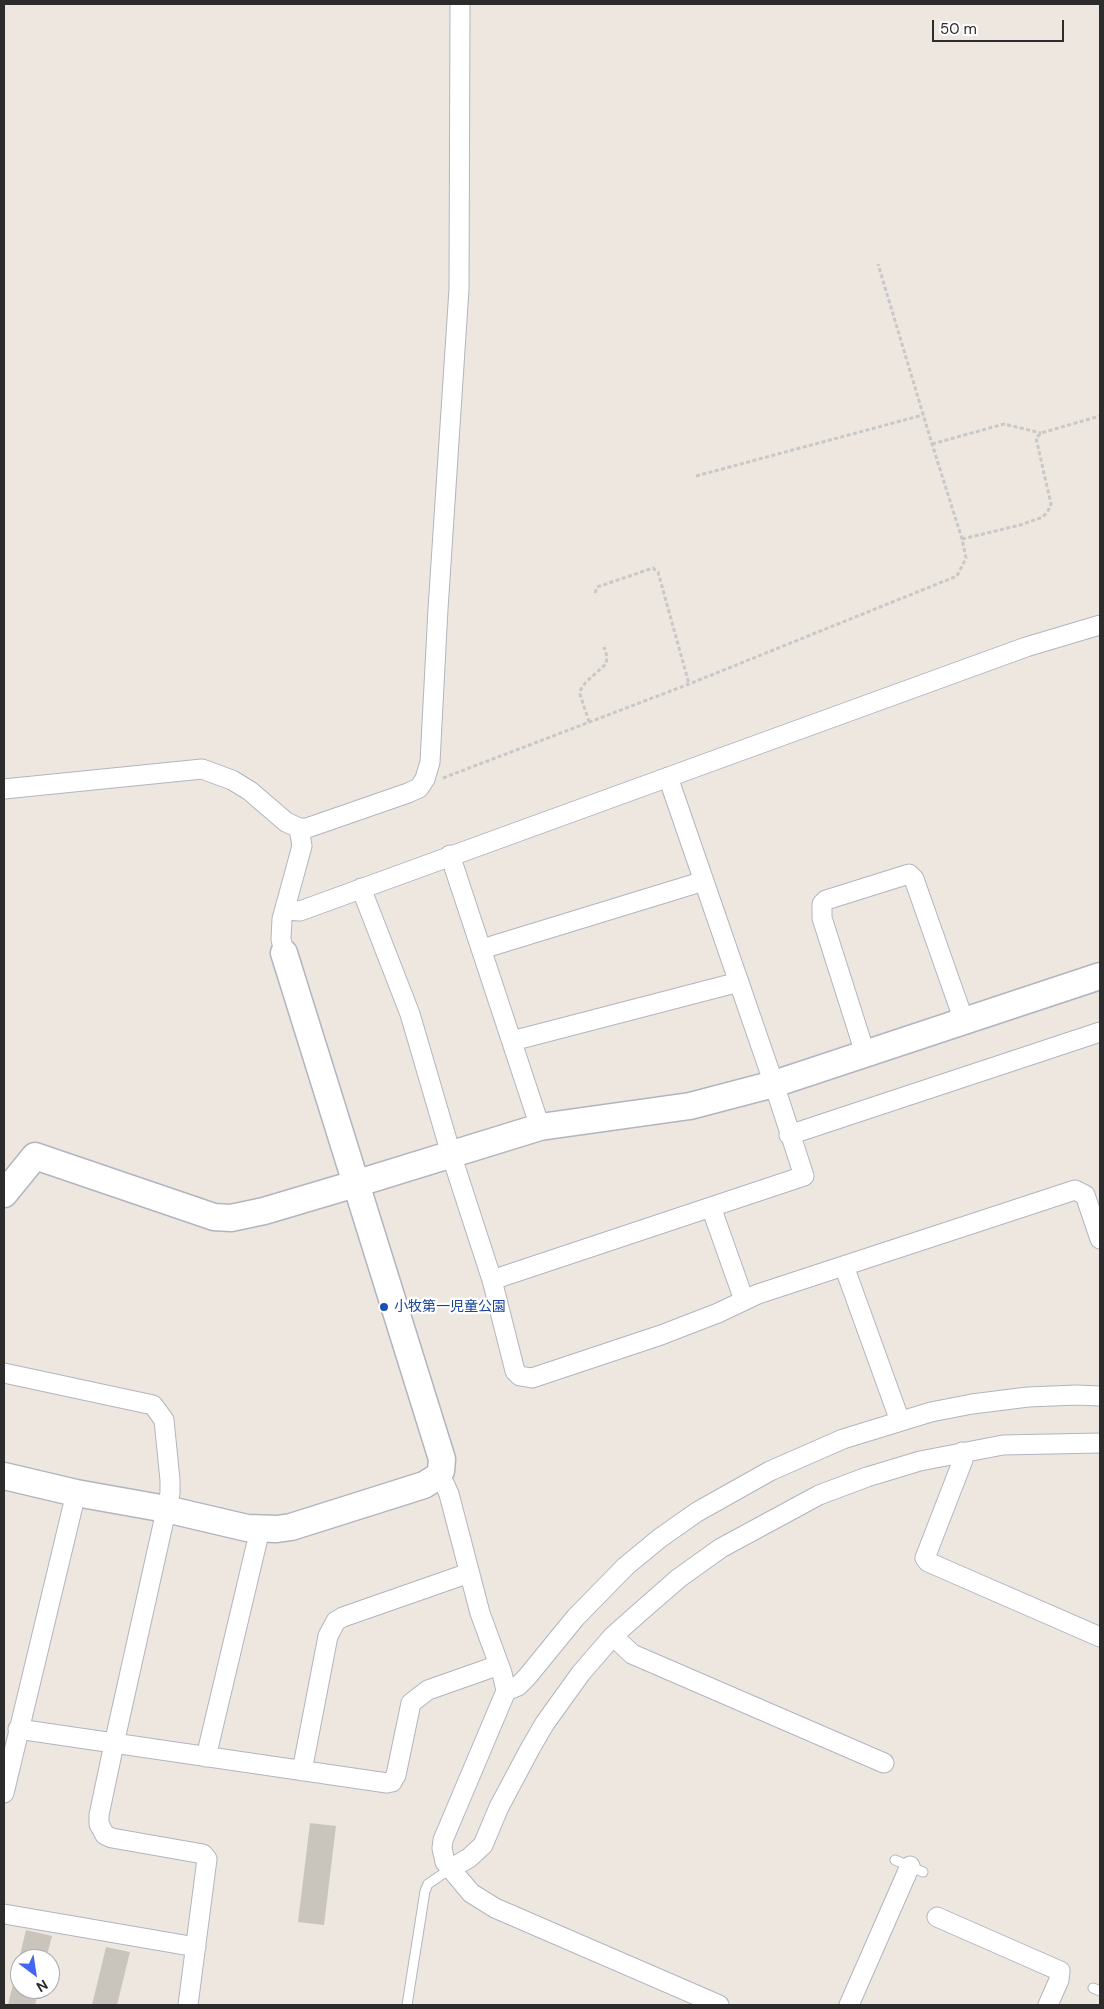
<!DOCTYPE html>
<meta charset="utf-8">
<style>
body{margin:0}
#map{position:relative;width:1104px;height:2009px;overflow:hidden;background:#ede7df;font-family:"DM Sans",sans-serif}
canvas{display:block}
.frame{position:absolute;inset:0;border:5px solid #2c2c2c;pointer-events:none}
.north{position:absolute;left:10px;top:1949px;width:50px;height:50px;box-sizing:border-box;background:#fff;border:1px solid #ababab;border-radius:50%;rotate:149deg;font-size:14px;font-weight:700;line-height:20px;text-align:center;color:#2c2c2c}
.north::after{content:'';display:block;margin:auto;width:18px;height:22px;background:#4664f3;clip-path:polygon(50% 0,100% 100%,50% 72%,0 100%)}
.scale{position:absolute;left:932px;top:20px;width:132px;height:22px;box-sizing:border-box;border:2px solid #2c2c2c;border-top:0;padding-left:6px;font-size:15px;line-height:18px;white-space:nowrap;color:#2c2c2c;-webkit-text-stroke:4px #fff;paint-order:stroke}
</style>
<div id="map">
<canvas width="1104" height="2009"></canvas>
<div class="frame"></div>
<div class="north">N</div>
<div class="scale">50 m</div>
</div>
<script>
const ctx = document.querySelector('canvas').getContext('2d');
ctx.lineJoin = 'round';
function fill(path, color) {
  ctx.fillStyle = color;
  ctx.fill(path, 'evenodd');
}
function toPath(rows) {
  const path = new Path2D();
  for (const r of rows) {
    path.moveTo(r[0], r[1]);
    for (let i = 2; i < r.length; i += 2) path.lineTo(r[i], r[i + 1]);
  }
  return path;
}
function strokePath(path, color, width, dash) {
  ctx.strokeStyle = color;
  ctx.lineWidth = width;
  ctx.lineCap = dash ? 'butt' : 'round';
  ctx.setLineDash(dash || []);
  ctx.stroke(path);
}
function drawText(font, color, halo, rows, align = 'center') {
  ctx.font = font + ' "DM Sans","Noto Sans JP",sans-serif';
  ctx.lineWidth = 4.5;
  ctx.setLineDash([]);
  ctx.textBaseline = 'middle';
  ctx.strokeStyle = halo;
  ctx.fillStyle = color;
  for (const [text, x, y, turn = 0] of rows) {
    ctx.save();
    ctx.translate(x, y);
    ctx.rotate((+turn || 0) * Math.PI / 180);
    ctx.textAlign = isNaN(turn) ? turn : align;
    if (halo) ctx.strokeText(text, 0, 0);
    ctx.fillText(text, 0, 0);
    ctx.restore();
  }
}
fill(toPath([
 [310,1823,336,1826,324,1925,298,1922],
 [26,1930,52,1936,46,1959,20,1959,20,1989,39,1989,35,2005,8,2005],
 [106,1947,130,1952,117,2005,92,2005]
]), '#c9c5bd');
const lane = toPath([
 [895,1860,923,1872],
 [1093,1988,1100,1991],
 [407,2005,425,1891,428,1884,450,1869]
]);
const street = toPath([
 [4,789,202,769,232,780,250,791,286,822,299,828,307,828,408,793,419,788,425,779,430,762,438,609,459,289,460,4],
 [450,855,540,1127],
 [361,888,410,1014,451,1154,492,1280,515,1371,520,1376,532,1378,661,1335,718,1313,758,1294,1075,1190,1085,1195,1100,1239],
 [285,910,300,911,1026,647,1100,625],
 [482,949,704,881],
 [284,953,281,939,282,919,302,846,299,828],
 [512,1041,739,982],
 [865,1053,822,918,822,904,826,900,909,874,914,879,964,1021],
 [789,1135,1100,1032],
 [711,1207,744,1300],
 [844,1266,900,1421],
 [492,1280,804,1176,774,1084,668,777],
 [4,1373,153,1405,164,1420,170,1480,170,1493,114,1744,99,1815,99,1824,105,1835,112,1838,203,1854,207,1859,188,2005],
 [962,1452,963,1460,925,1558,928,1562,1100,1637],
 [437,1477,445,1485,449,1494,480,1613,502,1673,506,1691,443,1840,442,1848,445,1862,471,1893,495,1908,719,2005],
 [613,1636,632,1654,884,1763],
 [506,1691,518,1686,527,1677,576,1617,626,1566,660,1538,697,1512,770,1471,843,1439,931,1412,972,1404,1028,1397,1077,1395,1100,1396],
 [18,1729,387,1783,392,1782,396,1775,411,1703,428,1690,499,1665],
 [206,1757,257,1542,258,1528],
 [302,1771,328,1636,336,1621,343,1617,469,1573],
 [4,1793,76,1493],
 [450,1869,469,1858,483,1845,499,1807,531,1747,545,1723,581,1673,613,1636,640,1612,679,1578,721,1548,819,1495,867,1477,920,1461,1003,1445,1100,1443],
 [4,1914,196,1947],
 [937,1917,1060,1971,1059,1980,1048,2005],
 [849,2005,910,1866]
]);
const secondary = toPath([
 [4,1194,35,1156,214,1217,231,1218,264,1211,355,1184,540,1127,690,1106,774,1084,1100,976],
 [4,1476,76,1493,166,1509,247,1528,277,1529,291,1527,424,1485,437,1477,441,1471,442,1459,284,953]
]);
strokePath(lane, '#b2b5bf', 11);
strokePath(street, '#b2b5bf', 21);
strokePath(secondary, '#b2b5bf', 29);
strokePath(toPath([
 [932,444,1004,424,1041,433],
 [696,476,923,415],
 [962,539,1020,525,1043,517,1048,511,1051,504,1036,438,1041,433,1100,416],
 [595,593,597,587,653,568,658,572,689,684],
 [589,722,580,694,581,689,586,682,606,664,607,657,604,647],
 [443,778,689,684,957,576,966,558,962,539,932,444,878,264]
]), '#c8c8c8', 3, [4, 2.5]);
strokePath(lane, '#fff', 9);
strokePath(street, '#fff', 19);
strokePath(secondary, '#fff', 26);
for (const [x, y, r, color] of [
 [384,1307,5,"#1a4fb4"]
]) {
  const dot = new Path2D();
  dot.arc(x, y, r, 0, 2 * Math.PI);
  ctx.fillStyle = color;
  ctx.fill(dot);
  strokePath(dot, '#fff', 2);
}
drawText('14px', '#164399', '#fff', [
 ["小牧第一児童公園",394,1307]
], 'left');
</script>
